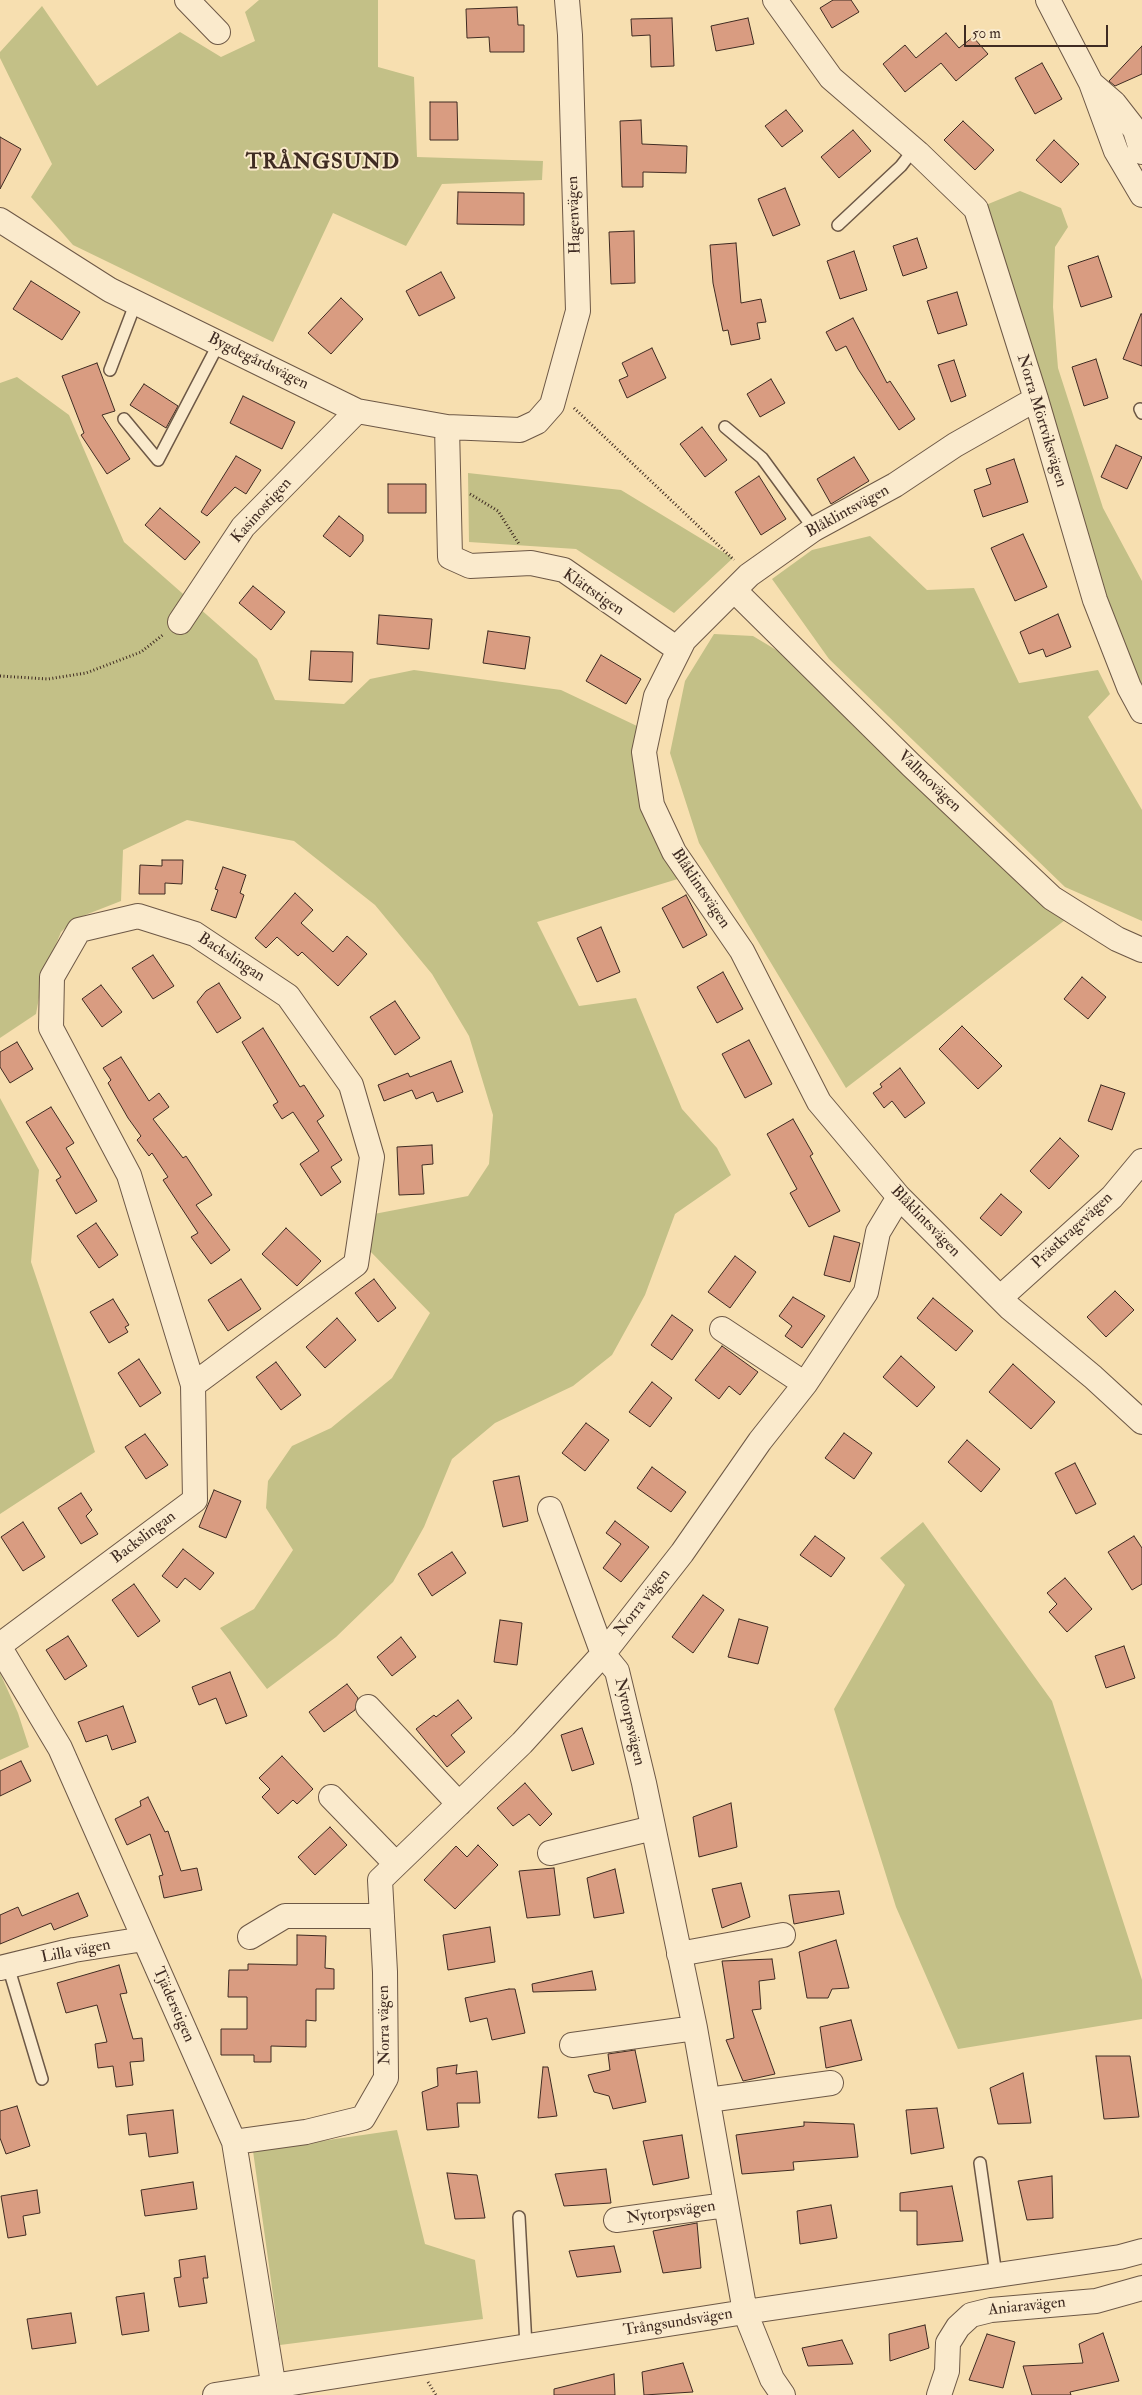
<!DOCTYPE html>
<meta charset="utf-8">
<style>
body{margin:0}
#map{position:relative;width:1142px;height:2395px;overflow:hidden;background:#f7dfb0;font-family:"IM FELL Double Pica",serif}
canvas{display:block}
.scale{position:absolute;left:964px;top:25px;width:144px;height:22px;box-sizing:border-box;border:2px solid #3f2b22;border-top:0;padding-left:6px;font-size:15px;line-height:18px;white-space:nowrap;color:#3f2b22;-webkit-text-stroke:4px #faeacc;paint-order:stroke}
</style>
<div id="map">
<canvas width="1142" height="2395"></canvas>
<div class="scale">50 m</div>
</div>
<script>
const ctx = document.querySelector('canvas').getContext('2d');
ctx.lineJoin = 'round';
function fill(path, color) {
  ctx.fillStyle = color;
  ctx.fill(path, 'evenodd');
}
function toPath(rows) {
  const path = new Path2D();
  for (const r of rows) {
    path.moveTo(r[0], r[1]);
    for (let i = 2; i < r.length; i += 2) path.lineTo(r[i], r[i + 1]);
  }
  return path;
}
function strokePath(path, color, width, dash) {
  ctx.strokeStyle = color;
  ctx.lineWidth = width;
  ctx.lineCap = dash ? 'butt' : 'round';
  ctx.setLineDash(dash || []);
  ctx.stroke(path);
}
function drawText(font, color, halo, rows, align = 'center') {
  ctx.font = font + ' "IM FELL Double Pica",serif';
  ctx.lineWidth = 4;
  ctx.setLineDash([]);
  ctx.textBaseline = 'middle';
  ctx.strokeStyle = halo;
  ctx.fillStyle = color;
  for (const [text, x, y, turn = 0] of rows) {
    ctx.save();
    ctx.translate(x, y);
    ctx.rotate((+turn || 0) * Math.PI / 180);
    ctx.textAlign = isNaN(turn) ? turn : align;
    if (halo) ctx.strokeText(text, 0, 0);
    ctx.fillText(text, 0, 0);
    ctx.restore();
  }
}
fill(toPath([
 [259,0,378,0,378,67,414,77,417,157,543,161,542,180,442,184,406,246,333,213,273,342,73,245,31,197,52,164,0,58,0,52,42,6,97,86,180,32,221,57,255,41,245,12],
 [1020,191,1061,208,1068,227,1055,247,1053,307,1058,368,1103,508,1142,581,1142,711,976,209],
 [17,377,69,415,124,542,257,659,275,700,344,704,370,679,414,670,561,690,637,726,638,752,681,878,537,922,579,1006,636,998,682,1109,717,1148,731,1175,675,1214,645,1295,612,1355,573,1386,495,1423,452,1459,424,1527,393,1582,336,1637,267,1689,220,1628,254,1609,293,1550,266,1508,268,1481,292,1446,331,1428,392,1378,430,1313,370,1251,374,1214,468,1196,489,1164,493,1115,469,1036,432,974,375,905,294,841,187,820,123,850,121,901,75,919,61,932,43,976,36,1014,0,1038,0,383],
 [468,473,621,490,733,558,674,613,576,549,469,542],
 [870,536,927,590,974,588,1019,683,1098,670,1110,694,1088,717,1142,810,1142,921,1065,887,829,659,772,579,812,550],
 [714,634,753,636,793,660,1065,920,846,1088,699,843,670,753,685,681],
 [0,1098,39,1170,31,1262,95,1452,0,1514],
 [923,1522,1052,1701,1142,1980,1142,2019,958,2049,896,1907,834,1709,905,1585,880,1558],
 [0,1673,18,1713,29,1747,0,1760],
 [397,2130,425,2244,475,2260,483,2319,280,2345,253,2151]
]), '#c3c087');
const building = toPath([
 [833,0,851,0,859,12,832,28,820,8,833,0],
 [517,7,518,25,524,25,524,52,490,52,489,37,467,38,466,9,517,7],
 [672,18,674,66,651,67,650,35,632,36,631,19,672,18],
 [748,18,754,44,716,51,711,26,748,18],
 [946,33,959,48,973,37,988,54,956,81,941,63,905,92,883,64,905,45,916,58,946,33],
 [1142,46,1142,74,1115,86,1109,81,1142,46],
 [1042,63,1062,99,1035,114,1015,78,1042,63],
 [430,102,457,102,458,140,430,140,430,102],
 [786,110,803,131,782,147,765,126,786,110],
 [641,120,642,144,687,146,686,173,643,172,643,187,622,187,620,121,641,120],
 [963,121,994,150,975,170,944,140,963,121],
 [853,130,871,151,839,178,821,157,853,130],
 [0,137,21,149,0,189,0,137],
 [1054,140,1079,164,1061,183,1036,160,1054,140],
 [785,188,800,225,773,236,758,199,785,188],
 [458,192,524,193,524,225,457,224,458,192],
 [634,231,635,283,611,284,609,232,634,231],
 [917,238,927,268,903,276,893,246,917,238],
 [736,243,741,303,761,299,766,322,757,323,760,339,731,345,728,330,723,331,713,283,710,245,736,243],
 [854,251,867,290,840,299,827,261,854,251],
 [1098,256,1112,297,1081,307,1068,266,1098,256],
 [441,272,455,298,419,316,406,291,441,272],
 [31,281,80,312,62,340,13,309,31,281],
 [957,292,967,325,938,334,927,301,957,292],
 [341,298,363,319,331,354,308,333,341,298],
 [1141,314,1142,314,1142,366,1123,359,1141,314],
 [853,318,887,383,890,381,915,419,899,430,858,369,846,346,836,351,826,332,853,318],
 [652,348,666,378,627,398,619,380,628,376,622,363,652,348],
 [1096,359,1108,398,1084,406,1072,367,1096,359],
 [954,360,966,396,951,402,938,365,954,360],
 [97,363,115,411,102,415,130,459,107,474,81,435,84,433,62,376,97,363],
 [771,379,785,403,760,417,747,394,771,379],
 [144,384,178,406,166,428,130,405,144,384],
 [243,396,295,422,282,449,230,423,243,396],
 [702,427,727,460,705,477,680,444,702,427],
 [1116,445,1142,457,1127,489,1101,477,1116,445],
 [236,456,261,470,246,494,235,487,207,516,201,512,236,456],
 [854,457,869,481,831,504,817,479,854,457],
 [1014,459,1028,502,983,517,974,490,991,484,986,469,1014,459],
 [759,476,786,519,761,535,735,492,759,476],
 [388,484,426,484,426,513,388,513,388,484],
 [160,508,200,542,185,560,145,525,160,508],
 [339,516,363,535,363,541,350,557,323,536,339,516],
 [1023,534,1047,587,1015,601,991,548,1023,534],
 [253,586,285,612,271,630,239,603,253,586],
 [1058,614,1071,647,1046,657,1043,649,1029,654,1020,632,1058,614],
 [379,615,432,619,429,649,377,644,379,615],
 [488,631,530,637,525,669,483,663,488,631],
 [311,651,353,652,352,682,309,680,311,651],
 [601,655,641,679,626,704,586,681,601,655],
 [162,860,183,860,182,884,165,883,165,894,139,894,140,865,162,866,162,860],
 [223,867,246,875,240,893,244,895,236,918,211,910,218,890,215,889,223,867],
 [295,893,313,910,301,923,333,952,347,936,367,954,338,986,302,952,298,956,277,937,266,948,255,938,295,893],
 [686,895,707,935,683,948,662,908,686,895],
 [601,927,620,972,597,982,577,938,601,927],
 [153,955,174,986,153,999,132,968,153,955],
 [723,972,743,1009,717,1023,697,987,723,972],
 [1082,977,1106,997,1088,1019,1064,999,1082,977],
 [219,983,241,1018,217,1033,197,1002,206,991,219,983],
 [101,985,122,1012,102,1027,82,999,101,985],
 [395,1001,420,1038,395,1055,370,1017,395,1001],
 [962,1026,1002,1066,978,1089,939,1049,962,1026],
 [263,1028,300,1087,304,1085,324,1116,317,1121,342,1160,331,1167,341,1182,321,1196,300,1164,319,1151,293,1112,282,1119,273,1105,278,1102,242,1042,263,1028],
 [749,1040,772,1084,745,1098,722,1054,749,1040],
 [17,1042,33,1069,10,1083,0,1067,0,1052,17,1042],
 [121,1057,149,1101,159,1093,169,1107,153,1119,183,1158,186,1156,212,1195,196,1205,230,1250,211,1264,191,1237,198,1233,163,1180,168,1177,152,1153,149,1156,137,1140,141,1136,128,1118,108,1083,111,1080,103,1068,121,1057],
 [451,1061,463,1092,437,1102,433,1092,416,1099,412,1090,384,1101,378,1085,408,1073,410,1077,451,1061],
 [900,1068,925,1103,905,1118,892,1101,884,1108,873,1093,882,1087,880,1084,900,1068],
 [1101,1085,1125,1093,1112,1130,1088,1121,1101,1085],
 [51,1107,74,1143,66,1148,97,1201,76,1214,56,1180,61,1177,26,1122,51,1107],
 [793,1119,813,1154,810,1156,840,1211,809,1227,790,1193,797,1189,767,1134,793,1119],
 [1060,1138,1079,1156,1049,1189,1030,1171,1060,1138],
 [432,1145,433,1164,422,1165,424,1194,399,1195,397,1147,432,1145],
 [1001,1194,1022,1212,1001,1236,980,1218,1001,1194],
 [96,1223,118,1255,99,1268,77,1236,96,1223],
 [286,1228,321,1261,297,1286,262,1254,286,1228],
 [834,1236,860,1243,850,1282,824,1275,834,1236],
 [735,1256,756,1272,730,1308,708,1292,735,1256],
 [241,1279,261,1309,228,1331,208,1300,241,1279],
 [374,1279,396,1308,378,1322,355,1293,374,1279],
 [1115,1291,1134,1310,1106,1337,1087,1317,1115,1291],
 [793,1297,825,1316,802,1348,785,1336,792,1326,779,1316,793,1297],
 [933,1298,973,1331,956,1351,917,1318,933,1298],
 [113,1299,129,1325,125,1327,128,1332,109,1343,90,1312,113,1299],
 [672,1315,693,1330,672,1360,651,1345,672,1315],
 [337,1318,356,1340,325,1368,306,1347,337,1318],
 [722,1346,758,1372,740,1395,729,1386,719,1399,695,1380,722,1346],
 [901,1356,935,1387,917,1407,883,1377,901,1356],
 [139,1359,161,1393,140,1407,118,1373,139,1359],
 [276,1362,301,1395,281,1410,256,1377,276,1362],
 [1013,1364,1055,1402,1031,1429,989,1392,1013,1364],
 [652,1382,672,1398,650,1427,629,1412,652,1382],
 [586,1423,609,1440,585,1471,562,1453,586,1423],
 [844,1433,872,1453,854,1479,825,1458,844,1433],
 [145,1434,168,1465,146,1479,125,1447,145,1434],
 [967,1440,1000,1469,981,1492,948,1462,967,1440],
 [1075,1463,1096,1504,1076,1514,1055,1473,1075,1463],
 [652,1467,686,1492,671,1512,637,1488,652,1467],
 [519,1476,528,1521,503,1527,493,1481,519,1476],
 [214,1490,241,1501,226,1538,199,1527,214,1490],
 [81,1493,92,1510,86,1516,98,1534,81,1544,58,1508,81,1493],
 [615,1521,649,1547,621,1582,603,1568,621,1544,606,1533,615,1521],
 [23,1522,45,1557,23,1571,1,1537,23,1522],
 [815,1536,845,1558,831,1577,800,1555,815,1536],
 [1134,1536,1142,1548,1142,1584,1132,1590,1108,1552,1134,1536],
 [183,1549,214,1573,200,1590,185,1578,177,1588,162,1576,183,1549],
 [452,1552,466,1573,432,1596,418,1574,452,1552],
 [1065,1578,1092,1609,1067,1632,1049,1612,1057,1604,1047,1593,1065,1578],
 [134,1584,160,1621,138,1637,112,1600,134,1584],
 [703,1595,724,1610,693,1653,672,1637,703,1595],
 [739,1619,768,1627,758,1664,728,1657,739,1619],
 [500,1620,522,1623,517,1665,494,1662,500,1620],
 [68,1636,87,1666,65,1680,46,1650,68,1636],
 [401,1637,416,1657,392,1676,377,1657,401,1637],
 [1124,1646,1135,1678,1106,1688,1095,1656,1124,1646],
 [230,1672,247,1716,226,1724,216,1698,199,1705,192,1687,230,1672],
 [347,1684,358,1698,355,1710,324,1732,309,1712,347,1684],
 [458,1700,472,1718,451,1735,465,1752,447,1767,416,1729,434,1715,436,1717,458,1700],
 [123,1706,136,1742,112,1750,107,1735,86,1742,78,1722,123,1706],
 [582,1728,594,1764,572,1771,561,1735,582,1728],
 [282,1756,313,1789,297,1804,293,1800,278,1814,262,1797,270,1789,259,1778,282,1756],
 [21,1761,31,1781,0,1796,0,1771,21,1761],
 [525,1783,552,1814,540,1826,529,1814,513,1826,497,1808,525,1783],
 [148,1797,165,1832,168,1831,181,1871,197,1868,202,1890,164,1898,159,1876,163,1875,150,1834,127,1845,115,1819,141,1806,140,1801,148,1797],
 [731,1803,737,1847,699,1857,693,1817,731,1803],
 [330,1827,347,1845,315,1875,298,1857,330,1827],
 [478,1845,498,1865,455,1909,424,1880,456,1846,467,1857,478,1845],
 [554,1868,560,1915,527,1918,519,1871,554,1868],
 [615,1869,624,1913,594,1918,587,1878,615,1869],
 [741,1883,750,1917,722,1928,712,1889,741,1883],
 [839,1891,844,1914,794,1924,789,1895,839,1891],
 [78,1893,88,1916,54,1930,51,1923,0,1944,0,1915,18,1907,22,1916,78,1893],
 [490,1927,495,1962,448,1970,443,1935,490,1927],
 [297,1935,326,1936,325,1968,334,1969,334,1989,316,1989,316,2021,306,2020,306,2047,271,2046,271,2062,254,2062,254,2055,221,2055,221,2029,247,2029,247,1997,228,1997,229,1970,248,1970,248,1964,297,1965,297,1935],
 [836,1940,849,1988,832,1989,828,1998,807,1998,799,1952,836,1940],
 [772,1959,775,1979,759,1981,761,2009,752,2010,775,2074,743,2081,726,2040,734,2038,722,1961,772,1959],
 [119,1965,127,1993,120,1994,133,2039,142,2038,144,2061,130,2062,133,2085,116,2087,113,2066,98,2068,95,2044,107,2042,97,2005,66,2013,57,1983,119,1965],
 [592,1971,596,1990,533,1992,532,1984,592,1971],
 [509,1989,515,1989,525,2033,492,2040,487,2018,470,2022,465,1998,509,1989],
 [851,2020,862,2060,826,2068,820,2027,851,2020],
 [635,2050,646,2102,613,2109,609,2096,594,2092,588,2075,610,2070,608,2054,635,2050],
 [1096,2056,1130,2056,1139,2117,1104,2119,1096,2056],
 [457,2065,456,2074,477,2071,480,2103,457,2103,459,2127,427,2130,422,2092,438,2086,437,2068,457,2065],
 [543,2067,548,2067,557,2116,538,2118,543,2067],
 [1023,2073,1031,2123,998,2124,990,2088,1023,2073],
 [17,2106,30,2146,6,2154,0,2138,0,2111,17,2106],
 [937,2108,944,2148,911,2154,906,2110,937,2108],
 [173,2110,178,2153,149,2157,146,2133,129,2135,127,2115,173,2110],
 [804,2122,854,2124,858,2157,793,2162,794,2170,742,2174,736,2135,804,2126,804,2122],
 [682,2135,689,2178,653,2185,643,2141,682,2135],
 [606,2169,611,2203,564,2206,555,2174,606,2169],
 [447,2173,477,2175,485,2218,455,2219,447,2173],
 [1052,2176,1053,2218,1027,2220,1018,2181,1052,2176],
 [193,2182,197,2209,145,2216,141,2190,193,2182],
 [952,2186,963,2241,917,2245,917,2211,900,2211,900,2193,952,2186],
 [37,2190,40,2213,23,2216,26,2235,8,2238,1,2196,37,2190],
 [831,2205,837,2238,800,2244,797,2211,831,2205],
 [697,2223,701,2268,663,2273,653,2231,697,2223],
 [614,2246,621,2272,577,2277,569,2251,614,2246],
 [205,2256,208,2278,203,2278,207,2303,179,2307,174,2278,181,2277,179,2260,205,2256],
 [144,2293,149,2331,122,2335,116,2297,144,2293],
 [71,2313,76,2343,32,2349,27,2319,71,2313],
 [925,2325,929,2348,890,2361,889,2334,925,2325],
 [1103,2333,1119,2381,1070,2392,1071,2395,1032,2395,1023,2366,1083,2363,1079,2344,1103,2333],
 [987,2334,1015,2342,1003,2388,969,2380,987,2334],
 [842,2340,853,2364,808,2366,802,2348,842,2340],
 [683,2363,693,2392,644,2395,642,2372,683,2363],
 [614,2374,615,2395,554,2395,554,2389,614,2374]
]);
fill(building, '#d99c81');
strokePath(building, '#3f2b22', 1);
const lane = toPath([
 [838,225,901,166,914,149],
 [110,370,136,302],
 [1140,409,1142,413],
 [124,419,158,460,219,343],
 [725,427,762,458,814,529],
 [8,1966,42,2079],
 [980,2163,996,2275],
 [519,2217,526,2346]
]);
const street = toPath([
 [187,0,218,32],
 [775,0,831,78,918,153,976,209,1036,399,1095,600,1129,687,1142,711],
 [1048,0,1091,83,1116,151,1142,195],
 [1092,84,1114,103,1135,130,1142,152],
 [0,220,110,290,357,411,447,427,520,430,537,422,552,405,578,311,570,35,567,0],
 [1036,399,955,445,895,485,814,529,749,575,684,640,656,696,644,752,652,805,674,852,742,951,819,1102,899,1197,1010,1308,1093,1377,1142,1422],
 [447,427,450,557,470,566,531,563,564,570,679,650],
 [734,590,911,765,1052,898,1117,939,1142,950],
 [180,622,243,527,357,411],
 [1001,1297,1112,1197,1142,1161],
 [722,1329,805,1384,866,1292,878,1232,899,1197],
 [550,1509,603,1654,617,1671,644,1783,695,2028,745,2312,772,2379,783,2395],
 [0,1645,195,1500,193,1385,129,1175,51,1028,52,977,79,930,138,916,195,934,288,996,351,1085,372,1157,356,1264,193,1385],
 [0,1648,60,1748,234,2142,275,2395],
 [368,1707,459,1804],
 [331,1797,396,1864],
 [550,1853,653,1828],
 [250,1937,285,1916,382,1916],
 [679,1954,783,1935],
 [0,1968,74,1950,144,1939],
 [572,2045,695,2028],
 [708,2100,831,2083],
 [234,2142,306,2132,363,2118,386,2078,385,1972,380,1880,522,1743,603,1654,682,1553,760,1441,805,1384],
 [616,2220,726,2205],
 [215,2395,745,2312,1120,2257,1142,2251],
 [939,2395,947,2371,948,2343,958,2327,971,2315,991,2310,1096,2301,1142,2288]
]);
strokePath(lane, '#6d5846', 14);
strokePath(street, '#6d5846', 26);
strokePath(toPath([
 [574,408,734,560],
 [470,494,498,511,519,544],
 [0,676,48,679,86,673,141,652,164,634],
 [428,2382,436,2395]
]), '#3f2b22', 3, [1, 2.5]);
strokePath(lane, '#faeacc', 11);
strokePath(street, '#faeacc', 24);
drawText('16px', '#3f2b22', '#faeacc', [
 ["Hagenvägen",575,215,-92],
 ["Bygdegårdsvägen",258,362,26],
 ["Norra Mörtviksvägen",1041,421,73],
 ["Kasinostigen",262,511,-48],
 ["Blåklintsvägen",848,512,-29],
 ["Klättstigen",593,593,34],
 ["Vallmovägen",929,782,44],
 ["Blåklintsvägen",700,889,56],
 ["Backslingan",231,958,33],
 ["Blåklintsvägen",925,1222,46],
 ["Prästkragevägen",1073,1231,-43],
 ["Backslingan",144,1538,-37],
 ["Norra vägen",643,1603,-52],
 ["Nytorpsvägen",629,1722,77],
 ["Lilla vägen",76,1952,-11],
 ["Tjäderstigen",173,2005,66],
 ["Norra vägen",385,2025,-91],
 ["Nytorpsvägen",671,2213,-8],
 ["Aniaravägen",1027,2307,-6],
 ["Trångsundsvägen",678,2323,-9]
]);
ctx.letterSpacing = '1px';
drawText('bold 21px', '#3f2b22', '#faeacc', [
 ["TRÅNGSUND",323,163]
]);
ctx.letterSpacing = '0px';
</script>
